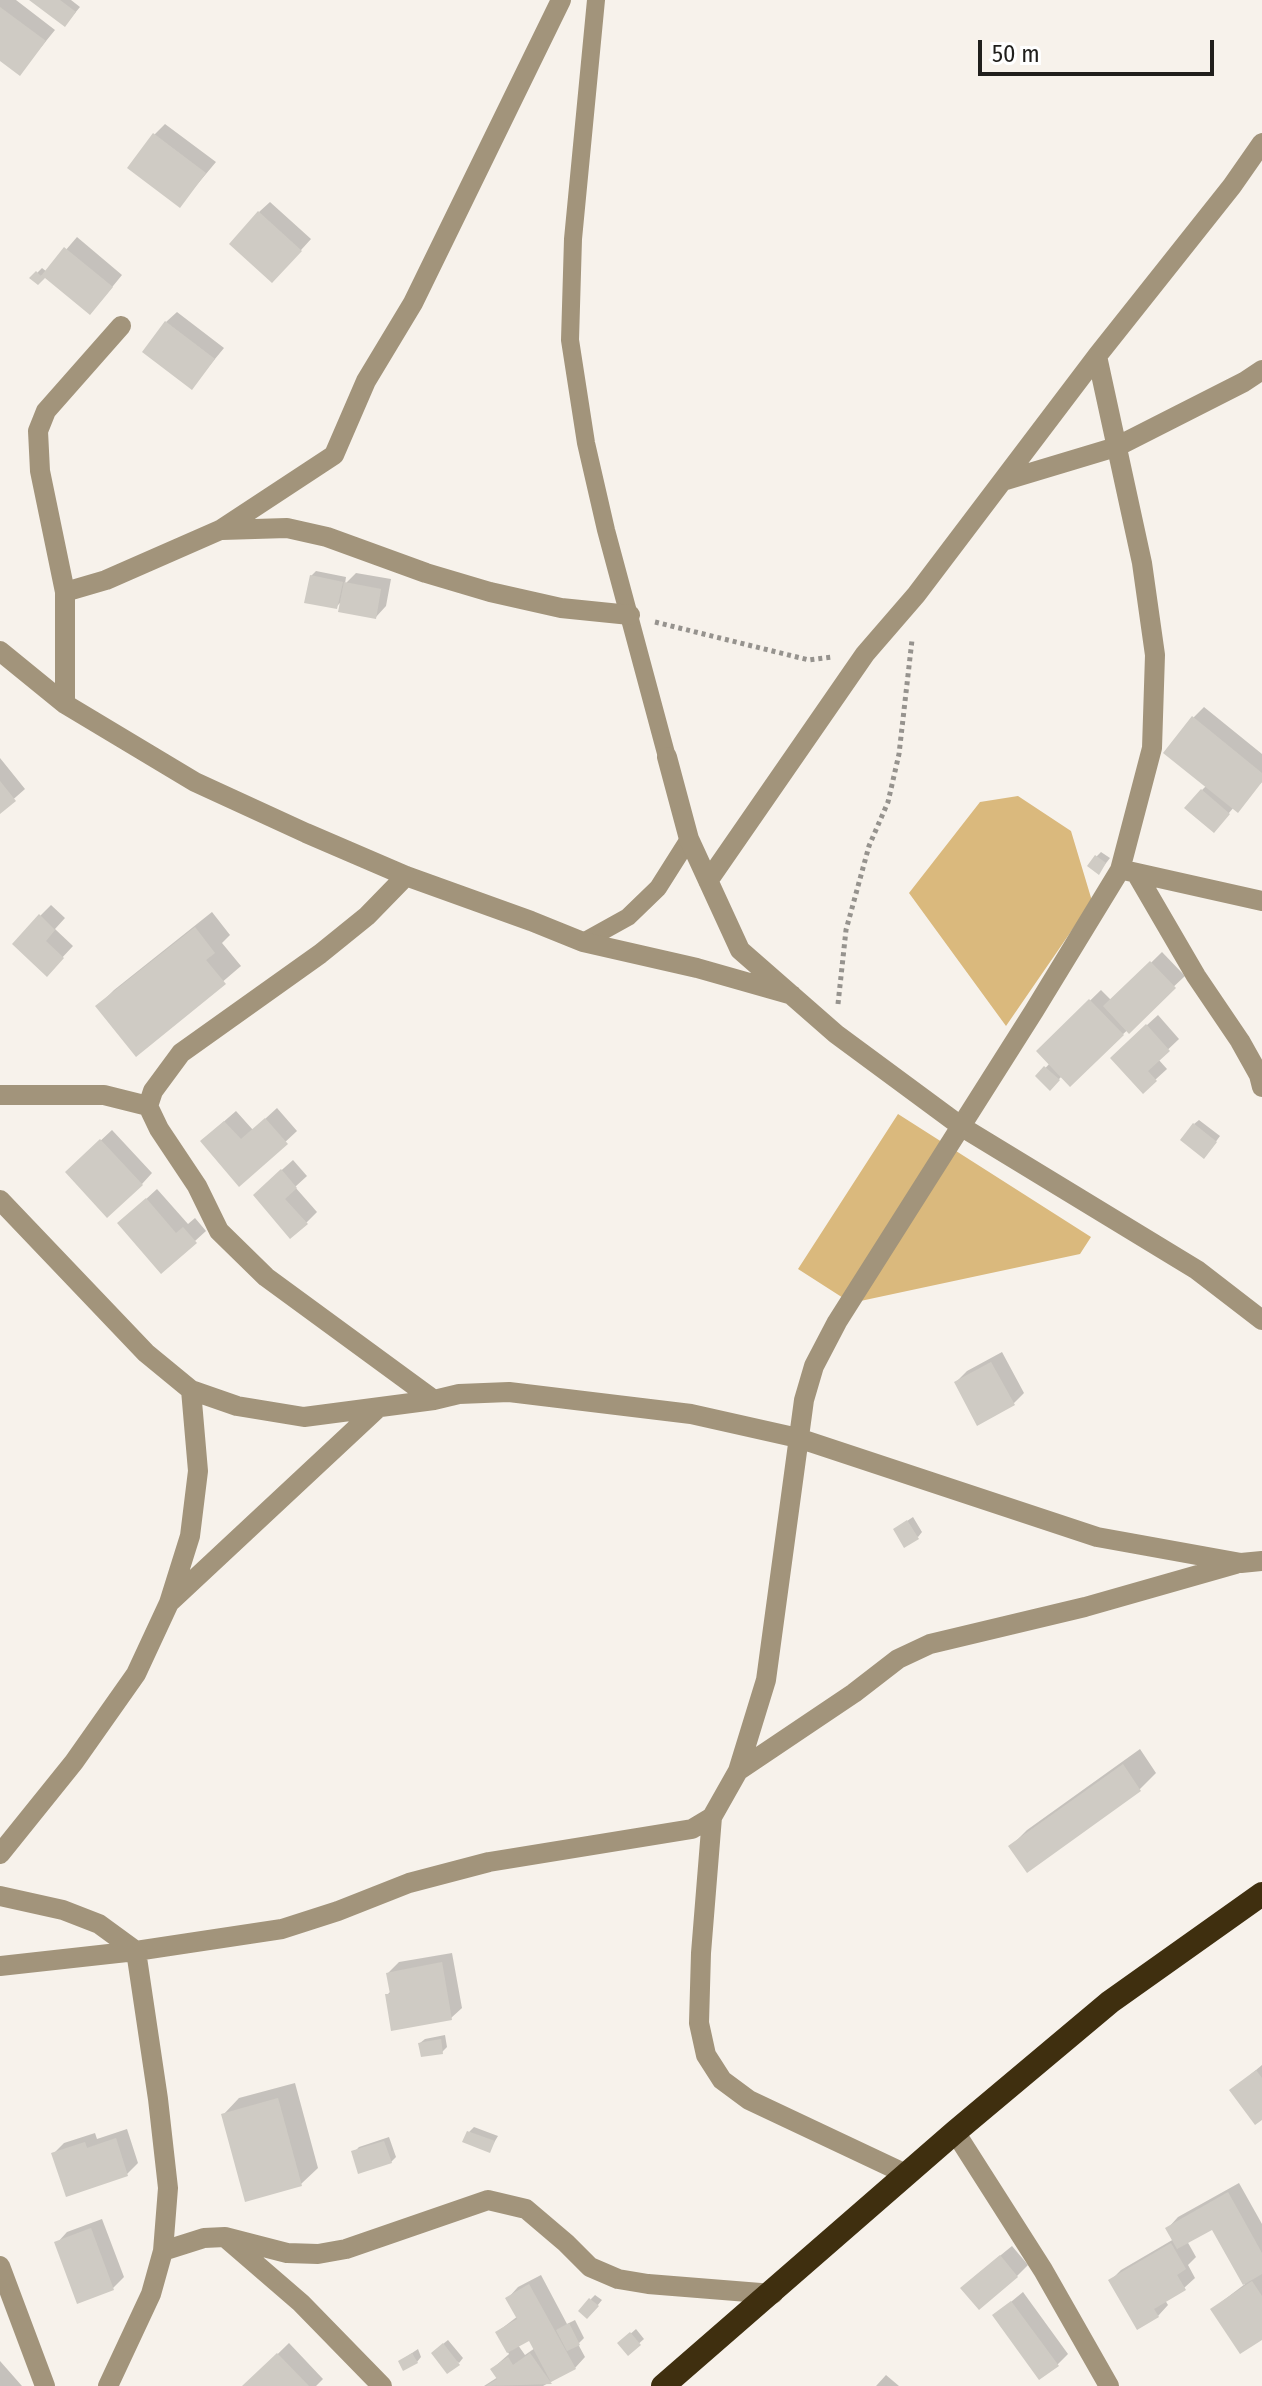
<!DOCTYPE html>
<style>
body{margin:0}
#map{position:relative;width:1262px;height:2386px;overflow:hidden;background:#f7f2eb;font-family:"Fira Sans Condensed",sans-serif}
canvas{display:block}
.scale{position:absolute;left:978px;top:40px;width:236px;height:36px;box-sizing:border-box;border:4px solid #201f1c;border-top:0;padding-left:10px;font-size:24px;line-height:28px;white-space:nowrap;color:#201f1c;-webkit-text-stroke:6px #fff;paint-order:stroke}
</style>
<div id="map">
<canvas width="1262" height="2386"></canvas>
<div class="scale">50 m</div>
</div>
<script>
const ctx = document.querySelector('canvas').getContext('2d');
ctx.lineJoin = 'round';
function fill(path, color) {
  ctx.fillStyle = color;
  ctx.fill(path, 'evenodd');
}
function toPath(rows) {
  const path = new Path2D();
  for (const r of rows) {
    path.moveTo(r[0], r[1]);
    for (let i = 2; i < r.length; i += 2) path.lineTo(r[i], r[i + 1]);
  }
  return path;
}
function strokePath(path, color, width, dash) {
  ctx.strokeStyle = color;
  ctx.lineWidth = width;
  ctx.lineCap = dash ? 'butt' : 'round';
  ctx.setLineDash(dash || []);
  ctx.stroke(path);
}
fill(toPath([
 [1018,796,1071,831,1092,901,1006,1026,909,893,980,802],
 [898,1114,1091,1237,1080,1254,851,1303,798,1269]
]), '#dab97d');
fill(toPath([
 [0,0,16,0,55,30,20,73,0,58],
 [33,0,71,0,80,7,70,19],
 [165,124,216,162,180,205,154,135],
 [270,202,311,239,283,270,259,212],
 [77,237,122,275,100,302,45,275,32,278,42,268,47,272],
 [177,312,224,348,192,387,166,322],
 [316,571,346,577,345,584,356,573,391,579,386,606,376,617,342,601,336,607,311,576],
 [1204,707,1262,754,1262,782,1234,807,1218,826,1202,790,1207,785,1193,718],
 [0,758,25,789,0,811],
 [1101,852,1110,858,1103,867,1096,857],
 [51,905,65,918,55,929,73,946,47,974,40,916],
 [212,912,230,935,222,943,241,966,137,1055,98,1006,114,990],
 [1162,952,1185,976,1070,1084,1062,1076,1050,1088,1038,1076,1050,1063,1038,1051,1101,990,1112,1001],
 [1158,1015,1179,1039,1158,1059,1167,1069,1143,1091,1123,1047],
 [277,1108,297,1131,240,1184,213,1131,236,1111,253,1130],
 [1199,1120,1220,1136,1209,1151,1194,1124],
 [112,1130,152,1173,142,1184,67,1172],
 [293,1160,307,1176,295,1187,317,1212,306,1223,266,1184],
 [157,1189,188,1224,195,1218,206,1231,195,1241,120,1223],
 [1002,1352,1024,1393,1013,1404,956,1382,967,1371],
 [913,1517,922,1532,918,1537,895,1529],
 [1140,1749,1156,1773,1140,1789,1027,1870,1011,1846,1027,1830],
 [452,1953,462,2008,451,2018,387,1995,391,1991,388,1973,399,1962],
 [445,2035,447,2047,442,2052,420,2043,425,2039],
 [1262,2065,1262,2117,1232,2090],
 [295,2083,318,2168,301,2184,223,2115,239,2098],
 [474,2127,498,2136,489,2151,469,2132],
 [127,2129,138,2163,127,2174,53,2154,64,2143,95,2133,97,2139],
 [389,2137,396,2157,391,2162,354,2152,359,2147],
 [1239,2183,1262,2224,1262,2337,1212,2309,1245,2284,1213,2227,1187,2241,1196,2257,1188,2265,1195,2278,1184,2288,1165,2300,1168,2305,1158,2316,1110,2281,1121,2270,1174,2239,1168,2228,1178,2217],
 [102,2219,124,2277,113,2288,57,2243,67,2232],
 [1012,2246,1028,2265,1017,2276,974,2277],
 [541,2275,567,2324,575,2320,584,2338,578,2344,585,2357,575,2368,543,2386,484,2386,498,2377,492,2369,509,2354,497,2332,518,2316,508,2298,518,2287],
 [530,2339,535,2348,525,2355,518,2345],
 [1023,2292,1068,2354,1057,2365,995,2315],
 [595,2295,602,2300,592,2312,591,2299],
 [636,2329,644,2339,628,2353,620,2343],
 [448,2340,463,2358,459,2363,438,2348],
 [289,2343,323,2379,316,2386,245,2386],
 [418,2349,421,2357,417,2362,400,2361],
 [0,2361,22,2386,0,2386],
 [886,2375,899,2386,876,2386]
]), '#0003');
fill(toPath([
 [29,0,60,0,76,12,65,27],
 [0,7,46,41,20,76,0,61],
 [153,133,206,173,180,208,127,168],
 [258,211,302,251,272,283,229,244],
 [64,247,113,287,90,315,45,278,38,285,29,278,36,271,41,276],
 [165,321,215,359,192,390,142,352],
 [310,575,343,582,337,609,304,603],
 [344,582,381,589,376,619,338,612],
 [1192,716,1262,773,1262,782,1238,813,1163,753],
 [0,781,16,801,0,814],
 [1201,789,1230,814,1214,833,1184,808],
 [1095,855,1106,863,1099,875,1087,866],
 [39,914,55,930,46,941,64,958,47,977,12,944],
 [195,927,215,953,206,960,226,984,136,1057,95,1006],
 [1150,961,1176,988,1129,1034,1103,1006],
 [1089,999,1124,1035,1070,1087,1036,1051],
 [1146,1024,1170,1051,1148,1071,1157,1081,1143,1094,1110,1058],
 [1044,1066,1060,1080,1050,1091,1035,1076],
 [265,1118,288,1144,239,1187,200,1141,224,1121,241,1139],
 [1193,1123,1217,1142,1204,1159,1180,1140],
 [100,1139,143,1185,107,1218,65,1172],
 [281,1169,297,1188,285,1199,308,1224,290,1239,253,1195],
 [146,1198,176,1233,183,1227,197,1243,161,1274,117,1223],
 [991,1362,1015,1405,977,1426,954,1382],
 [907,1520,919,1539,904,1548,893,1529],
 [1123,1764,1141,1791,1027,1873,1008,1846],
 [442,1962,452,2020,391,2031,385,1994,390,1994,386,1973],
 [441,2039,443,2054,421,2057,418,2043],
 [1256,2070,1262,2078,1262,2120,1255,2125,1229,2090],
 [278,2098,302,2186,245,2202,221,2114],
 [467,2131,495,2141,490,2153,462,2142],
 [116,2138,128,2176,66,2197,51,2153,85,2142,87,2148],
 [384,2141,392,2163,358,2174,351,2151],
 [1228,2192,1262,2253,1262,2274,1243,2285,1212,2230,1177,2249,1165,2228],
 [91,2228,114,2290,77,2304,54,2242],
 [1171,2243,1186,2269,1177,2275,1186,2290,1154,2309,1159,2317,1137,2330,1108,2280],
 [1000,2255,1018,2277,979,2310,960,2288],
 [1252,2281,1262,2296,1262,2340,1240,2354,1210,2309],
 [529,2284,576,2369,551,2382,529,2341,507,2353,495,2332,517,2319,505,2298],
 [589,2298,599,2306,587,2319,578,2311],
 [1011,2301,1059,2366,1039,2380,992,2315],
 [569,2323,580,2345,567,2351,556,2330],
 [630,2332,641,2345,628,2356,617,2343],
 [443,2343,460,2365,447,2374,431,2353],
 [277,2353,309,2386,242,2386],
 [412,2353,418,2363,403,2371,398,2361],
 [530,2353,552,2384,486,2386,497,2379,490,2369,508,2357,513,2365]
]), '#cfcbc4');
strokePath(toPath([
 [655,622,809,660,832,657],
 [838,1004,846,930,869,846,888,802,899,754,912,640]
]), '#96938e', 5, [4, 4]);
strokePath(toPath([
 [596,0,573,239,570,340,586,443,606,530,667,757],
 [583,942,628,917,658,888,689,839]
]), '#a2947b', 18);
strokePath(toPath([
 [1003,481,1116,447,1244,382,1262,370],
 [222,530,287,528,327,537,426,573,490,592,561,608,630,615],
 [65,592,106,580,220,530,334,455,366,381,413,303,561,0],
 [0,651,65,704,195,782,306,833,406,876,531,921,583,942,697,968,792,995],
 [65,704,65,592,40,471,38,431,46,411,121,326],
 [667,757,689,839,740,950,836,1034,962,1127,1197,1270,1262,1320],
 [1128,871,1262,901],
 [1136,873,1196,976,1240,1041,1259,1075,1262,1087],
 [406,876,367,916,320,954,181,1053,153,1091,148,1106,159,1129,197,1186,219,1231,266,1277,434,1400],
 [708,881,865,654,916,595,1097,356,1232,186,1262,143],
 [0,1095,104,1095,148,1106],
 [0,1200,146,1353,191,1390,237,1406,304,1417,434,1400,459,1394,509,1392,691,1414,798,1438,1097,1537,1241,1563,1262,1561],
 [169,1603,378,1408],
 [738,1771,854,1693,898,1659,930,1644,1085,1607,1236,1564],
 [712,1817,701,1953,699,2023,706,2055,722,2080,749,2100,908,2175],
 [0,1854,74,1762,136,1674,169,1603,190,1536,198,1471,191,1390],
 [0,1896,63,1910,99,1924,136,1951,158,2099,168,2188,163,2251,151,2294,108,2386],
 [0,1966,136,1951,282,1929,338,1911,409,1883,489,1862,692,1829,712,1817,738,1771,766,1680,804,1400,814,1366,837,1322,1034,1011,1120,870,1152,748,1155,655,1142,563,1097,356],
 [955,2132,1043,2270,1109,2386],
 [228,2240,301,2303,382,2386],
 [163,2251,204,2238,225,2237,287,2253,318,2254,346,2249,488,2200,526,2209,566,2243,590,2267,618,2279,648,2284,773,2294],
 [0,2266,45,2386]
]), '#a2947b', 20);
strokePath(toPath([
 [663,2386,955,2132,1110,2002,1262,1894]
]), '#3f2f0f', 24);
</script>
